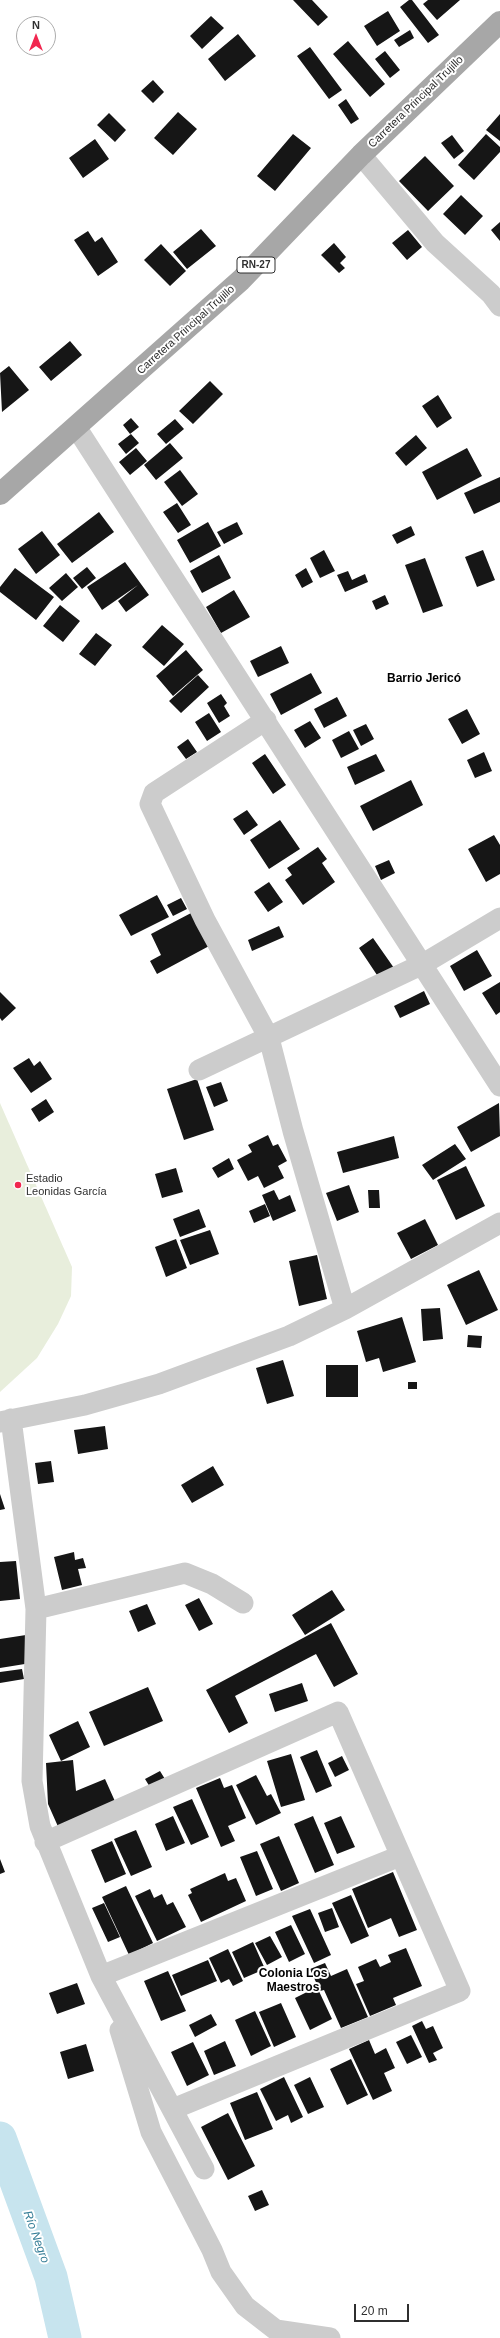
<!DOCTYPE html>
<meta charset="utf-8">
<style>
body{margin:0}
#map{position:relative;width:500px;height:2338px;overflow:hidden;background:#fff;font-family:Helvetica,sans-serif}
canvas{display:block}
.north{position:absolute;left:16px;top:16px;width:40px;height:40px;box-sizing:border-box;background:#fff;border:1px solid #acacac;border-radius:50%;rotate:0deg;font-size:11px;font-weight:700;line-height:16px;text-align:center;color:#2f2f2f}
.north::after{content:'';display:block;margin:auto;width:14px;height:18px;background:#f12750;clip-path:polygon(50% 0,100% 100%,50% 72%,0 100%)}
.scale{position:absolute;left:354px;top:2304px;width:55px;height:18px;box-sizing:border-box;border:2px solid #2f2f2f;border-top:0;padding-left:5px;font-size:12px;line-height:14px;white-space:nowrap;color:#2f2f2f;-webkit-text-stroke:3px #fff;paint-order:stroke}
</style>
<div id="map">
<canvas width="500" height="2338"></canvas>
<div class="north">N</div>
<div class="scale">20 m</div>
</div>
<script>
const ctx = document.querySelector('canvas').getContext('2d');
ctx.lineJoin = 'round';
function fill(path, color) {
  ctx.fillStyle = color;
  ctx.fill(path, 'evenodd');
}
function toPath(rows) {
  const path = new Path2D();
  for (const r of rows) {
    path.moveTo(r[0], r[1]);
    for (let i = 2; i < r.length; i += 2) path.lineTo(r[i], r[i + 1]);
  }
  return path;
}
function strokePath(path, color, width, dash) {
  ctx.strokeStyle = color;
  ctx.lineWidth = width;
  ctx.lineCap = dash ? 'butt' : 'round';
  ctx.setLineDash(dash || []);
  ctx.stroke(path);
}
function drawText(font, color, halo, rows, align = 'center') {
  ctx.font = font + ' Helvetica,sans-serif';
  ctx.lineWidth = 4;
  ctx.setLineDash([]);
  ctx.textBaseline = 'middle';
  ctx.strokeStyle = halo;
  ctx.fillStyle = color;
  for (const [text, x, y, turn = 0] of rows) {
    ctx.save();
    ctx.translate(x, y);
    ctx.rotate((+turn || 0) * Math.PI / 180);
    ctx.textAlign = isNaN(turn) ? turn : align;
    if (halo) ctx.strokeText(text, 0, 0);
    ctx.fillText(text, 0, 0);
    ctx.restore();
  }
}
fill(toPath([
 [0,1103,72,1267,71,1296,58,1324,37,1358,0,1392]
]), '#e8eedc');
strokePath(toPath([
 [0,2138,51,2277,65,2338]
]), '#c7e4ee', 33);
fill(toPath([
 [293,0,312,0,328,17,318,26],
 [409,0,412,0,439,35,428,43,400,7],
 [428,0,460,0,437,20,423,4],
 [388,11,400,31,377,46,364,26],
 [211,16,224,28,202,49,190,36],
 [410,30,414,38,399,47,394,40],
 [238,34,256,56,225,81,208,59],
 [348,41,385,84,370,97,333,54],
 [310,47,342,90,329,99,297,56],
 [385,51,400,70,390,78,375,59],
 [153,80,164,92,153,103,141,91],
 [346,99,359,119,351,124,338,105],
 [178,112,197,129,173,155,154,138],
 [109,113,126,130,115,142,97,125],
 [500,114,500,141,486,130],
 [293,134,311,148,275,191,257,176],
 [486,134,500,147,500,152,474,180,458,165],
 [452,135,464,151,454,159,441,143],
 [95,139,109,159,83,178,69,158],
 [425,156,454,186,428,211,399,181],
 [461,195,483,216,465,235,443,214],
 [500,222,500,241,491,230],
 [201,229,216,246,187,269,173,252],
 [408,230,422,247,407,260,392,243],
 [88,231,95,242,102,237,118,262,98,276,74,240],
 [334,243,346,257,340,263,345,268,339,273,321,255],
 [161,244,186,271,170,286,144,260],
 [70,341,82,355,51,381,39,367],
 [9,366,29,390,2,412,0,373],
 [210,381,223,394,193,424,179,411],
 [438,395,452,418,437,428,422,406],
 [131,418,139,427,130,434,123,425],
 [175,419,184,429,166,444,157,434],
 [131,434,139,443,126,454,118,444],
 [416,435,427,448,406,466,395,453],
 [170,443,183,458,156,480,144,465],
 [136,448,147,461,130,475,119,462],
 [467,448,482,476,437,500,422,472],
 [180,470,198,494,182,506,164,482],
 [500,477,500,502,474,514,464,493],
 [177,503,191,525,178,533,163,512],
 [99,512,114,532,72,563,57,544],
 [208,522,221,546,190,563,177,540],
 [237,522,243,534,224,544,217,532],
 [411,526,415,535,397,544,392,535],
 [42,531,60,555,36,574,18,549],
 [324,550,335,571,320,578,310,558],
 [483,550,495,580,477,587,465,557],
 [219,555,231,578,202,593,190,571],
 [425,558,443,606,423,613,405,565],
 [125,562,149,595,126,612,118,601,138,585,102,610,87,587],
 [87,567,96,578,82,589,73,578],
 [15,568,54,597,36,620,0,592,0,587],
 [306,568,313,582,302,588,295,575],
 [348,571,352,580,365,574,368,582,345,592,337,575],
 [66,573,78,587,62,601,49,588],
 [234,590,250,617,221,633,206,607],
 [385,595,389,604,376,610,372,601],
 [60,605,80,621,63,642,43,626],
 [162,625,184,644,164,666,142,647],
 [96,633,112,645,95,666,79,654],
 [281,646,289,663,258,677,250,661],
 [186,650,203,670,173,696,156,676],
 [311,673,322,693,281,715,270,694],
 [198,675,209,687,181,713,169,701],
 [221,694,227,703,224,706,230,716,219,723,207,703],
 [337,697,347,716,324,728,314,709],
 [467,709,480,734,462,744,448,719],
 [209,713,221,732,207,741,195,722],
 [310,721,321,738,305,748,294,730],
 [366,724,374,739,361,746,353,730],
 [349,731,359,749,341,758,332,740],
 [188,739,197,752,186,759,177,747],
 [484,752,492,771,475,778,467,760],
 [265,754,286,785,273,794,252,763],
 [376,754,385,771,355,785,347,767],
 [411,780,423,805,373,831,360,806],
 [247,810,258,825,244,835,233,819],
 [280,820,300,849,269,869,250,840],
 [494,835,500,845,500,874,486,882,468,849],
 [318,847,327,859,322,863,335,882,303,905,285,880,292,875,287,868],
 [389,860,395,873,381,880,375,866],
 [269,882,283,902,268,912,254,892],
 [157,895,169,917,131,936,119,915],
 [181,898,187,909,173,916,167,905],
 [193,912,211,945,157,974,150,961,161,955,151,934],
 [279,926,284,937,252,951,248,940],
 [373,938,394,968,379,978,359,948],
 [477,950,492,976,464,991,450,966],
 [500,982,500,1012,496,1015,482,993],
 [424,991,430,1004,400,1018,394,1006],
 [0,992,16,1008,2,1021,0,1018],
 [29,1058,34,1066,40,1061,52,1079,31,1093,13,1068],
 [197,1079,214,1130,184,1140,167,1089],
 [221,1082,228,1101,214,1107,206,1087],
 [46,1099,54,1112,39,1122,31,1109],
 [499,1103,500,1136,471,1152,457,1127],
 [268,1135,273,1146,278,1144,287,1161,278,1166,284,1178,264,1188,258,1176,248,1181,237,1160,252,1152,248,1145],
 [394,1136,399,1158,343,1173,337,1152],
 [455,1144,466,1159,433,1180,422,1165],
 [229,1158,234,1169,218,1178,212,1168],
 [466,1166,485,1206,456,1220,437,1180],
 [176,1168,183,1192,162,1198,155,1174],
 [349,1185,359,1212,337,1221,326,1193],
 [274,1190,279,1200,290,1195,296,1211,273,1221,262,1195],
 [368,1190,379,1190,380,1208,369,1208],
 [265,1204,270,1216,254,1223,249,1211],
 [199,1209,206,1227,180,1237,173,1219],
 [425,1219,438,1245,411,1259,397,1233],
 [210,1230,219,1254,190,1265,180,1240],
 [176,1239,187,1268,166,1277,155,1247],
 [317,1255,327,1299,299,1306,289,1261],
 [479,1270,498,1310,466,1325,447,1285],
 [440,1308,443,1339,423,1341,421,1309],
 [402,1317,416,1362,383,1372,379,1358,366,1362,357,1331],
 [468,1335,482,1336,481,1348,467,1347],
 [283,1360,294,1396,267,1404,256,1368],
 [326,1365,358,1365,358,1397,326,1397],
 [408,1382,417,1382,417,1389,408,1389],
 [105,1426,108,1449,78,1454,74,1430],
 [51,1461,54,1482,38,1484,35,1463],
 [213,1466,224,1485,192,1503,181,1485],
 [0,1494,5,1509,0,1510],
 [74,1552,75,1560,83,1558,86,1568,78,1569,82,1585,62,1590,54,1557],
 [16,1561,20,1599,0,1601,0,1562],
 [332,1590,345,1610,305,1635,292,1615],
 [199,1598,213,1624,199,1631,185,1605],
 [147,1604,156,1624,138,1632,129,1611],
 [331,1623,358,1674,334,1687,316,1654,235,1696,248,1723,229,1733,206,1690],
 [26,1635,31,1663,0,1668,0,1639],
 [22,1669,24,1679,0,1683,0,1672],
 [302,1683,308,1701,275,1712,269,1694],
 [148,1687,163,1721,104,1746,89,1712],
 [78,1721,90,1747,61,1761,49,1735],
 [317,1750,332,1786,316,1793,300,1757],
 [291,1754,305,1800,281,1807,267,1761],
 [342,1756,349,1770,335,1777,328,1763],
 [73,1760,76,1791,105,1779,118,1808,60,1831,48,1804,46,1763],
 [160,1771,168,1784,153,1792,145,1779],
 [256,1775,267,1796,271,1794,281,1813,256,1825,236,1785],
 [220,1778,224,1788,232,1785,246,1818,228,1826,235,1841,221,1847,196,1788],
 [192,1799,209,1837,191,1845,173,1807],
 [173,1816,185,1843,166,1851,155,1824],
 [313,1816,334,1865,315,1873,294,1824],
 [341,1816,355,1847,337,1854,324,1823],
 [136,1830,152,1867,131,1876,114,1839],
 [279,1836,299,1883,281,1891,260,1844],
 [112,1841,126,1874,105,1883,91,1850],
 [257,1851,273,1889,256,1896,240,1857],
 [0,1859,5,1872,0,1874],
 [393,1872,417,1930,399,1937,391,1918,368,1928,352,1889],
 [225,1873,228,1881,236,1878,246,1901,201,1922,188,1895,192,1893,190,1889],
 [126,1886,153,1943,129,1955,102,1897],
 [150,1889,154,1898,162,1894,167,1905,173,1902,186,1927,157,1941,135,1896],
 [351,1895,369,1936,351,1944,332,1903],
 [104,1903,120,1937,108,1942,92,1908],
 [332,1908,339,1927,325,1932,318,1913],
 [310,1909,331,1955,314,1963,292,1916],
 [291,1925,305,1954,289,1962,275,1932],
 [270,1936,282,1957,267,1965,255,1943],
 [253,1942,265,1969,244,1978,232,1952],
 [406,1948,422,1986,393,1998,396,2005,370,2016,356,1984,364,1981,358,1967,376,1959,380,1967,391,1962,388,1955],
 [228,1949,243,1981,233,1986,229,1979,221,1983,209,1958],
 [208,1960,217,1981,181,1996,172,1975],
 [325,1963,331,1976,347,1969,368,2017,341,2028,324,1990,320,1991,310,1969],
 [168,1971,186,2011,161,2021,144,1981],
 [77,1983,85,2004,57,2014,49,1993],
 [317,1987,332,2019,310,2030,295,1998],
 [281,2003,296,2037,274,2047,259,2012],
 [255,2011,271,2046,251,2056,235,2020],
 [211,2014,217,2025,195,2037,189,2025],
 [422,2021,426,2029,433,2026,443,2048,433,2053,437,2060,429,2063,412,2026],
 [411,2035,422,2057,407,2064,396,2042],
 [369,2040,375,2054,386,2048,395,2068,384,2073,392,2091,373,2100,349,2049],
 [225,2041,236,2066,214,2075,204,2051],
 [193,2042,209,2075,187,2086,171,2052],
 [86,2044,94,2071,68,2079,60,2052],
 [351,2059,368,2095,347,2105,330,2069],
 [284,2077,303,2117,291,2123,288,2115,276,2121,260,2089],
 [310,2077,324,2107,308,2114,294,2085],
 [257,2092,273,2129,245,2140,230,2103],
 [228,2113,255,2166,228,2180,201,2127],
 [262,2190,269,2205,255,2211,248,2196]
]), '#161616');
strokePath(toPath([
 [361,155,435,243,491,294,500,306],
 [76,427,500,1086],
 [266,720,154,793,150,804,205,920,269,1038,293,1131,345,1309],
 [199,1070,423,964,500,918],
 [11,1419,36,1609,32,1781,40,1826,101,1976,204,2169],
 [0,1422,85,1405,159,1384,289,1336,345,1309,500,1223],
 [36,1609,185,1573,212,1584,243,1603],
 [45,1842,338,1712,460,1991,173,2109],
 [101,1976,400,1856],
 [120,2030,151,2132,212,2250,221,2272,245,2306,276,2330,330,2338]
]), '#ccc', 21);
strokePath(toPath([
 [0,494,241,280,361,155,500,22]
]), '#a7a7a7', 22);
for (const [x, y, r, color] of [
 [18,1185,4,"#f12750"]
]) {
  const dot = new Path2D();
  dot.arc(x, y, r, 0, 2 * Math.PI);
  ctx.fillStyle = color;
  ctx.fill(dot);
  strokePath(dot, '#fff', 1.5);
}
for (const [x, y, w] of [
 [256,265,38]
]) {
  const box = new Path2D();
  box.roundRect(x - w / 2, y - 8, w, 16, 3);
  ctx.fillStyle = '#fff';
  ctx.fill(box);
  strokePath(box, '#2f2f2f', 1);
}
drawText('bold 10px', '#2f2f2f', null, [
 ["RN-27",256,265]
]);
drawText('11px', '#2f2f2f', '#fff', [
 ["Carretera Principal Trujillo",416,102,-44],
 ["Carretera Principal Trujillo",186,330,-42]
]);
drawText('11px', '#2f2f2f', '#fff', [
 ["Estadio",26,1179],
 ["Leonidas García",26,1192]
], 'left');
drawText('bold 12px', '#000', '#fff', [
 ["Barrio Jericó",424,679],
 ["Colonia Los",293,1974],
 ["Maestros",293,1988]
]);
drawText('italic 12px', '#377f98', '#fff', [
 ["Río Negro",36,2237,70]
]);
</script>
